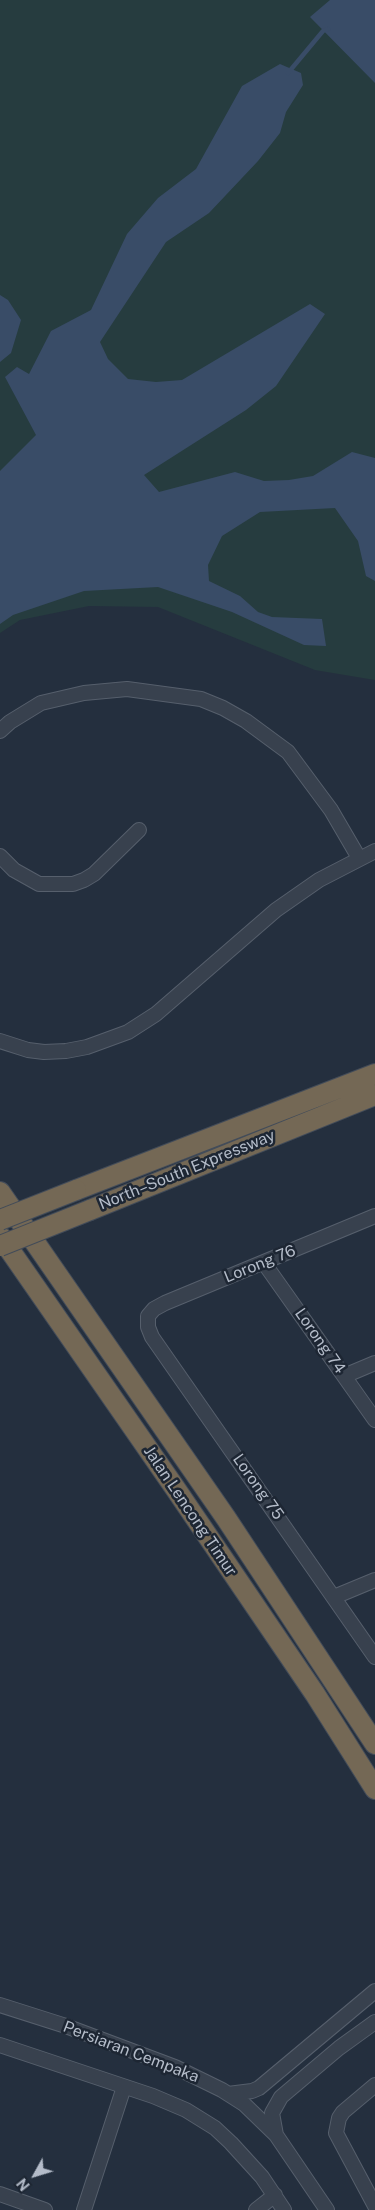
<!DOCTYPE html>
<meta charset="utf-8">
<style>
body{margin:0}
#map{position:relative;width:375px;height:2210px;overflow:hidden;background:#242f3e;font-family:"Public Sans",sans-serif}
canvas{display:block}
.north{position:absolute;left:10px;top:2150px;width:50px;height:50px;-webkit-text-stroke:4px #1d2633;paint-order:stroke;rotate:231deg;font-size:14px;font-weight:700;line-height:20px;text-align:center;color:#b4bcc9}
.north::after{content:'';display:block;margin:auto;width:18px;height:22px;background:#b4bcc9;clip-path:polygon(50% 0,100% 100%,50% 72%,0 100%)}
</style>
<div id="map">
<canvas width="375" height="2210"></canvas>
<div class="north">N</div>
</div>
<script>
const ctx = document.querySelector('canvas').getContext('2d');
ctx.lineJoin = 'round';
function fill(path, color) {
  ctx.fillStyle = color;
  ctx.fill(path, 'evenodd');
}
function toPath(rows) {
  const path = new Path2D();
  for (const r of rows) {
    path.moveTo(r[0], r[1]);
    for (let i = 2; i < r.length; i += 2) path.lineTo(r[i], r[i + 1]);
  }
  return path;
}
function strokePath(path, color, width, dash) {
  ctx.strokeStyle = color;
  ctx.lineWidth = width;
  ctx.lineCap = dash ? 'butt' : 'round';
  ctx.setLineDash(dash || []);
  ctx.stroke(path);
}
function drawText(font, color, halo, rows, align = 'center') {
  ctx.font = font + ' "Public Sans",sans-serif';
  ctx.lineWidth = 5;
  ctx.setLineDash([]);
  ctx.textBaseline = 'middle';
  ctx.strokeStyle = halo;
  ctx.fillStyle = color;
  for (const [text, x, y, turn = 0] of rows) {
    ctx.save();
    ctx.translate(x, y);
    ctx.rotate((+turn || 0) * Math.PI / 180);
    ctx.textAlign = isNaN(turn) ? turn : align;
    if (halo) ctx.strokeText(text, 0, 0);
    ctx.fillText(text, 0, 0);
    ctx.restore();
  }
}
fill(toPath([
 [0,0,375,0,375,680,315,670,158,607,89,606,20,620,0,633]
]), '#263c3f');
fill(toPath([
 [330,0,375,0,375,83,310,17],
 [280,64,301,73,303,85,286,112,280,133,258,161,209,213,166,242,100,342,108,359,128,379,156,382,182,380,310,304,325,314,276,386,246,410,144,475,159,492,235,472,264,481,289,480,313,476,352,452,375,458,375,581,366,576,358,541,335,508,260,512,222,536,208,565,209,581,240,596,258,612,272,617,322,619,326,646,304,645,232,612,158,587,84,591,13,615,0,624,0,471,36,435,5,377,17,367,29,374,51,331,91,310,127,234,158,198,196,169,242,86],
 [0,295,8,300,21,320,11,353,0,362]
]), '#394c67');
strokePath(toPath([
 [288,73,323,31,328,29]
]), '#394c67', 4.5);
const minor = toPath([
 [0,731,10,722,41,703,84,693,127,689,201,699,223,708,246,721,288,752,331,810,359,858],
 [0,856,14,870,39,884,73,884,84,880,94,874,139,830],
 [0,1041,28,1050,44,1052,66,1051,87,1047,128,1032,156,1014,276,910,319,880,375,851],
 [375,1216,165,1303,154,1309,148,1316,148,1327,152,1337,375,1657],
 [264,1263,375,1420],
 [344,1376,375,1363],
 [334,1597,375,1580],
 [0,2005,63,2025,175,2067,222,2090,244,2104,276,2135,327,2210],
 [0,2045,153,2096,186,2110,215,2128,231,2143,262,2177,284,2210],
 [375,2085,343,2112,339,2118,336,2133,375,2206],
 [228,2094,252,2091,259,2088,375,1991],
 [276,2135,272,2113,281,2097,339,2048,375,2022],
 [0,2194,45,2210],
 [84,2210,124,2087],
 [256,2210,275,2195]
]);
const highway = toPath([
 [76,1190,375,1074],
 [0,1192,226,1518,375,1744],
 [90,1210,375,1095],
 [0,1236,175,1488,315,1694,375,1789]
]);
strokePath(minor, '#565f6c', 16);
strokePath(highway, '#434c59', 22);
strokePath(minor, '#38414e', 14);
strokePath(highway, '#746855', 20);
const highwayBridge = toPath([
 [0,1220,76,1190],
 [0,1246,90,1210]
]);
strokePath(highwayBridge, '#434c59', 22, []);
strokePath(highwayBridge, '#746855', 20);
drawText('16px', '#b4bcc9', '#1d2633', [
 ["North–South Expressway",187,1170,-22],
 ["Lorong 76",260,1264,-22],
 ["Lorong 74",320,1341,55],
 ["Lorong 75",258,1487,55],
 ["Jalan Lencong Timur",190,1511,56],
 ["Persiaran Cempaka",131,2052,21]
]);
</script>
